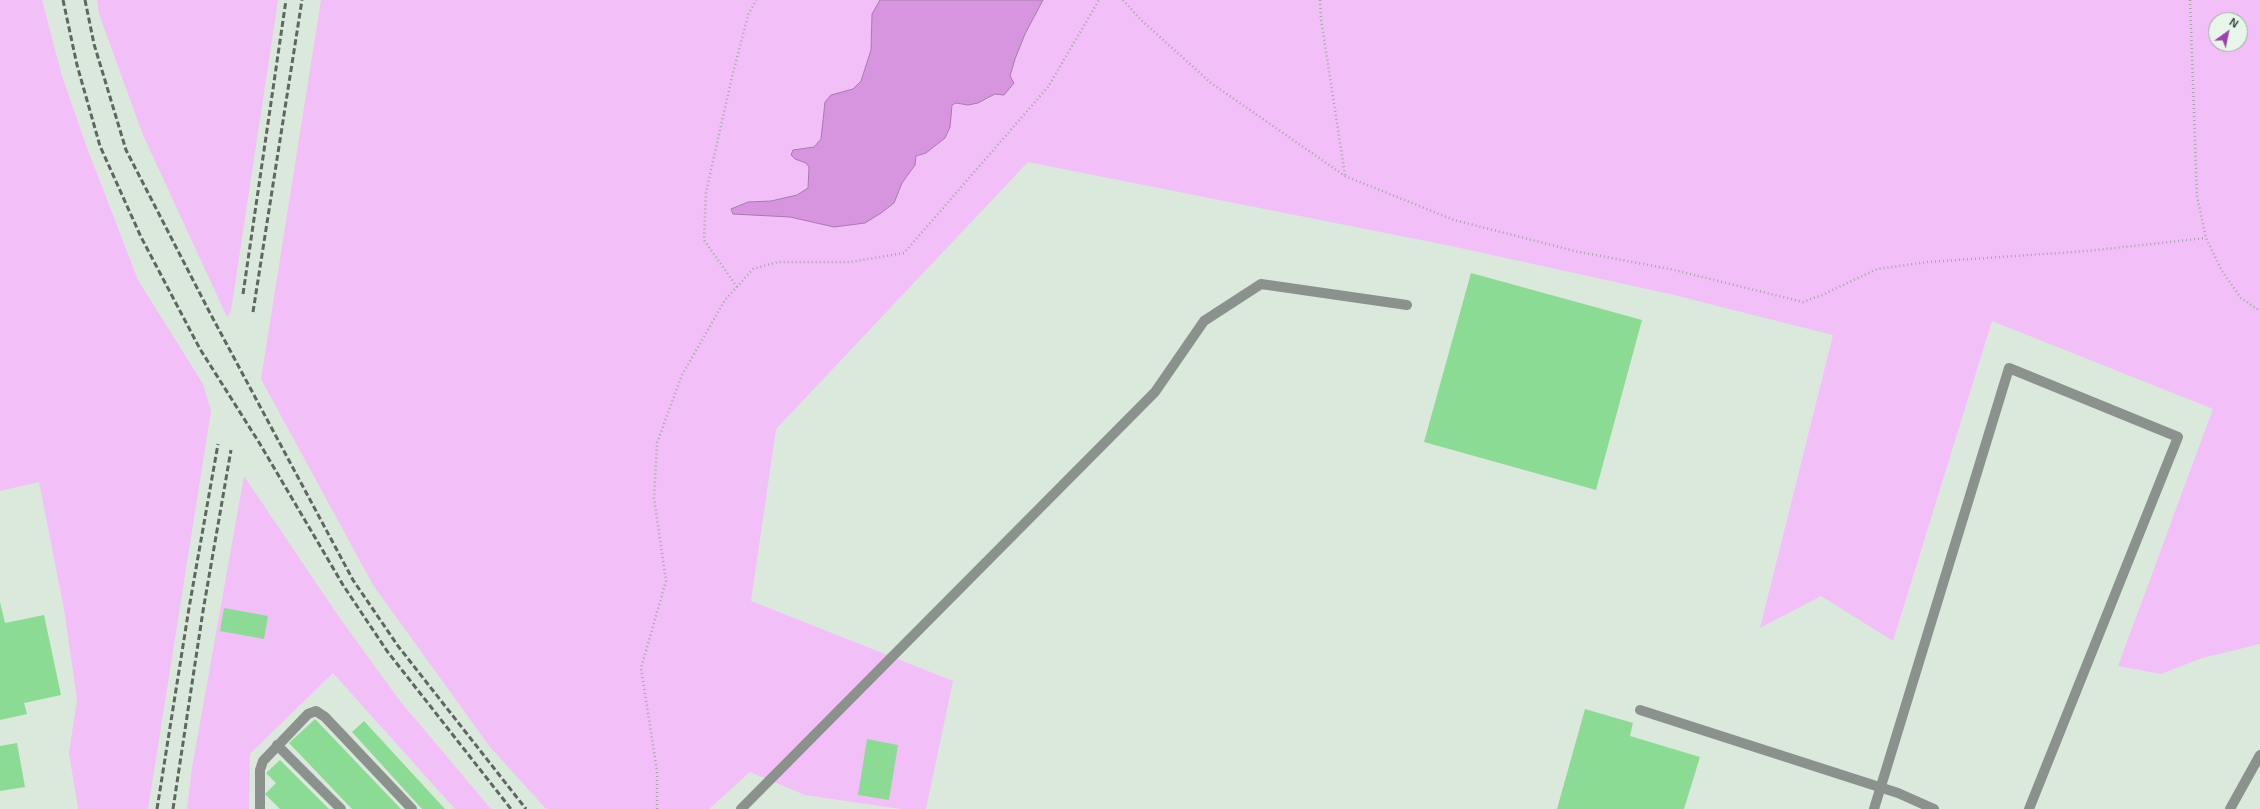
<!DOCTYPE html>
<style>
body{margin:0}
#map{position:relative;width:2260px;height:809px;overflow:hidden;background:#dbe8dc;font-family:Helvetica,sans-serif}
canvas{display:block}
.north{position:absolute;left:2208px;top:12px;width:40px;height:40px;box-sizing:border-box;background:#e8f6e9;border:1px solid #a1aca2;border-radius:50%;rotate:33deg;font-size:11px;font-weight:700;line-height:16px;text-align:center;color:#373c37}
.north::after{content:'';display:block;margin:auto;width:14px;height:18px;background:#9f41ab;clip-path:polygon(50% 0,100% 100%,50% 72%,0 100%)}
</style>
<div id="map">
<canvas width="2260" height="809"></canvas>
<div class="north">N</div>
</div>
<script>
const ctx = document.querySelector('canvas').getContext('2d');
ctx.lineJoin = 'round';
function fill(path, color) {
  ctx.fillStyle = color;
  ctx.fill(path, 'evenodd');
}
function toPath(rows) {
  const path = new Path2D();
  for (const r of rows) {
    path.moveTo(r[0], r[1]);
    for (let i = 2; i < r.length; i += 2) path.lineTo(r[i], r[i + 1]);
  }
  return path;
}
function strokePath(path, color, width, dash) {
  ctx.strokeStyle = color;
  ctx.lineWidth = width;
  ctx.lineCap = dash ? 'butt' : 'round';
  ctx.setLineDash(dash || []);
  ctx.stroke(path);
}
fill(toPath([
 [0,0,42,0,62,76,86,145,138,280,203,384,211,411,148,809,78,809,69,753,77,699,64,609,39,482,0,491],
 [97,0,278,0,231,311,227,317,143,135,99,14],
 [321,0,880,0,872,14,871,50,861,81,853,89,831,95,823,115,824,127,821,139,814,147,802,148,795,159,806,163,809,167,808,188,797,195,771,201,748,202,731,209,806,219,822,225,865,223,894,203,902,183,915,165,916,156,926,153,945,138,952,105,956,103,968,105,987,100,995,94,1004,94,1014,83,1010,76,1015,59,1025,34,1043,0,2260,0,2260,644,2202,658,2161,674,2118,666,2213,409,1992,321,1893,641,1821,596,1760,628,1833,335,1670,294,1451,246,1028,162,776,429,751,601,953,681,926,809,901,809,805,795,750,772,709,809,546,809,490,747,373,585,261,379],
 [2216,20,2240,20,2240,44,2216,44],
 [244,476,339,617,400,701,491,809,455,809,333,673,250,754,249,809,187,809,192,768]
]), '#f3bff9');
const water = toPath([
 [880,0,1043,0,1025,34,1015,59,1010,76,1014,83,1004,95,995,94,978,103,968,105,956,103,952,105,950,127,945,138,926,153,916,156,915,165,902,183,894,203,881,213,865,223,834,227,790,217,733,214,731,209,748,202,771,201,797,195,808,188,809,167,806,163,795,159,791,155,793,150,814,147,821,139,825,102,831,95,853,89,861,81,871,50,872,14,880,0]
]);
fill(water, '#d795df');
strokePath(water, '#a77aad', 1);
fill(toPath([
 [1471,273,1642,320,1596,490,1424,442],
 [0,602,5,623,44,615,61,695,24,703,27,714,0,720],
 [224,608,268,616,264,639,220,631],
 [1585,709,1633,723,1630,736,1700,757,1684,809,1557,809],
 [315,719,401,809,352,809,289,743],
 [364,721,445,809,422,809,352,732],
 [867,739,898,745,889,800,858,795],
 [17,743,25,787,0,791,0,746],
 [280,760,329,809,280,809,265,794,276,783,266,773]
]), '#8cdb95');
strokePath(toPath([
 [1123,0,1140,19,1211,83,1345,176,1454,220,1574,251,1670,269,1803,302,1822,295,1877,269,1928,262,2087,251,2206,238],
 [1320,0,1321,19,1345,175],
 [2190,0,2197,196,2206,238,2222,271,2241,298,2260,311],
 [737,287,704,240,706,192,732,77,748,15,756,0],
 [657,809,657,771,641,668,666,581,654,498,657,443,682,375,725,300,753,269,778,262,850,262,904,253,1048,87,1099,0]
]), '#9fa99f', 2.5, [1, 3]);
strokePath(toPath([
 [1640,710,1898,793,1934,809],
 [277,745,341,809],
 [260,809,260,770,263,761,308,714,316,711,325,717,412,809],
 [741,809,1155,392,1204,321,1261,284,1407,305],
 [1874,809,2009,368,2178,437,2029,809],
 [2230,809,2260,755]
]), '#8b918c', 10);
strokePath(toPath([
 [63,0,77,65,100,146,141,237,200,349,260,444,343,585,387,651,511,809],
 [85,0,94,44,126,150,210,313,353,580,398,646,526,809],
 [243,294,286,0],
 [253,312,302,0],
 [157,809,189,608,218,444],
 [173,809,203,611,231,450]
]), '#5f6660', 3, [6, 3]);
</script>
